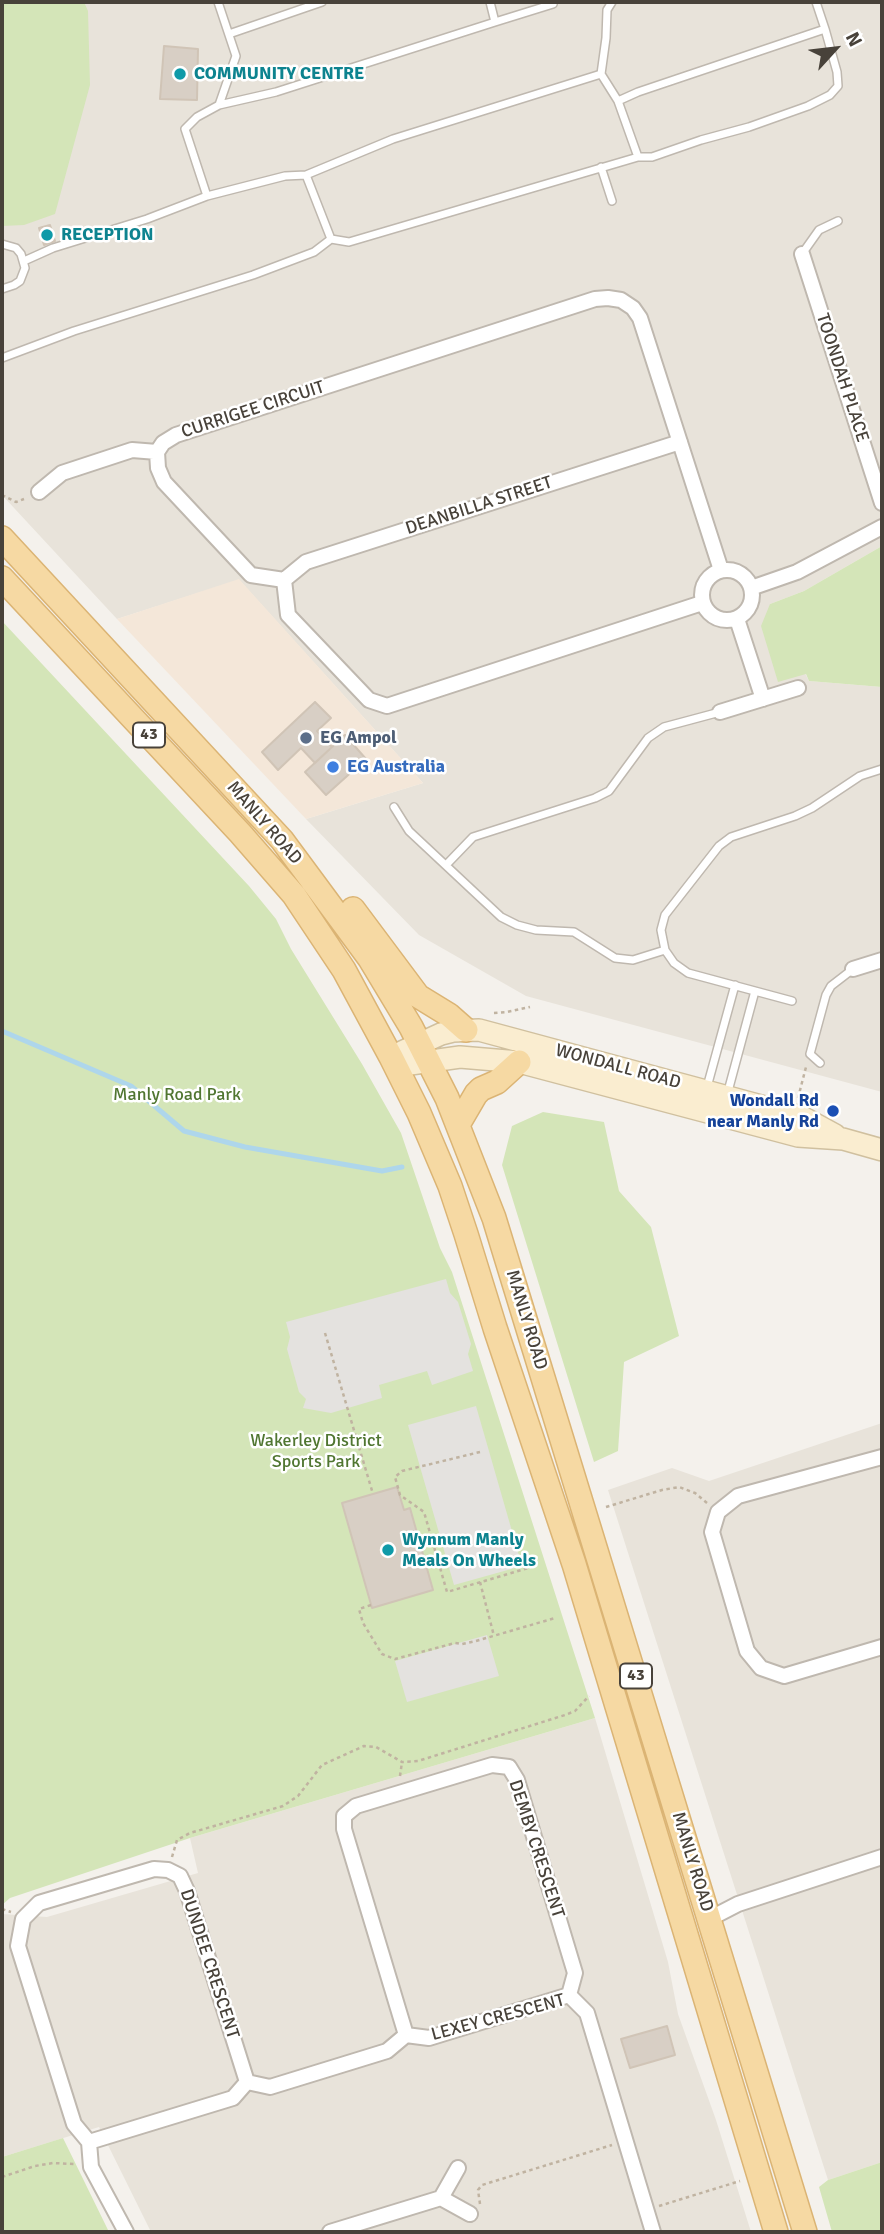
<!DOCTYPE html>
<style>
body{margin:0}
#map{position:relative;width:884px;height:2234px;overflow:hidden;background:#f4f1ec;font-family:Signika,sans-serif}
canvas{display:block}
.frame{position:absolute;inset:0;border:4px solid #48423a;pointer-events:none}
.north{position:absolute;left:800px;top:14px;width:70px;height:70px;-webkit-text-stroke:5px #fff;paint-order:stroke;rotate:63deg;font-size:19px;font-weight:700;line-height:28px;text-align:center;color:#48423a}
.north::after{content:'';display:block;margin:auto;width:24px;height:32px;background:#48423a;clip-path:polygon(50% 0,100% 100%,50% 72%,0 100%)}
</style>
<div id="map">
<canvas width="884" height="2234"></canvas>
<div class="frame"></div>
<div class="north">N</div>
</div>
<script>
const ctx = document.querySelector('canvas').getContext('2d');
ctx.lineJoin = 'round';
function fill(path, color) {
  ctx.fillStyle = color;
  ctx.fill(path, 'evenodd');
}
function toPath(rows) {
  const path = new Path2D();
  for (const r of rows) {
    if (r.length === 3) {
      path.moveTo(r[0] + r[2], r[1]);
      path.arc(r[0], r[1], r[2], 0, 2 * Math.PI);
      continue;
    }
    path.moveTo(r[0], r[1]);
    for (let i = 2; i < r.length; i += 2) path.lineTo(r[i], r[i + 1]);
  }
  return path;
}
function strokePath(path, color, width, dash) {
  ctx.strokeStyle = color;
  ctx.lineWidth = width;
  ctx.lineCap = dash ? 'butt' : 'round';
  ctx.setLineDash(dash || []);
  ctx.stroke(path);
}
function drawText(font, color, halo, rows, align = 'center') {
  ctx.font = font + ' Signika,sans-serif';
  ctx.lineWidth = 5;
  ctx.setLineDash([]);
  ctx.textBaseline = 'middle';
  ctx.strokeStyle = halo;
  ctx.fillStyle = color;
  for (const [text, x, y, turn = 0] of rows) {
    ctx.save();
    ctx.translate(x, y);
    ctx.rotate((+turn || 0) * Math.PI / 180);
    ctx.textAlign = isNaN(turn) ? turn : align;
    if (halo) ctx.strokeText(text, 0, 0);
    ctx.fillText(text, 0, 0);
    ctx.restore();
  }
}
fill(toPath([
 [2,2,882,2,882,546,804,591,770,604,809,681,882,687,882,1092,526,996,419,935,306,819,423,783,239,580,117,619,2,495],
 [882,1423,882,2162,828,2180,608,1490,672,1468,709,1481],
 [595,1718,668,1962,678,2014,716,2120,751,2232,151,2232,99,2127,2,2157,2,1914,47,1917,198,1873,190,1838]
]), '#e8e3da');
fill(toPath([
 [239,579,423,783,306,819,117,619]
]), '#f4e7d9');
fill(toPath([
 [2,2,84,2,88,11,90,85,55,214,24,225,2,226],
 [882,546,882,687,809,681,806,674,778,682,761,626,770,604,804,591],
 [2,621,249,886,276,919,291,949,362,1064,401,1133,440,1248,452,1272,595,1718,190,1838,10,1898,2,1905],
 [543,1112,604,1122,619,1191,651,1227,679,1336,624,1362,618,1451,594,1462,502,1165,512,1126],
 [63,2138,109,2232,2,2232,2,2157],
 [882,2162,882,2232,832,2232,819,2187,828,2180]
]), '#d4e5b8');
fill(toPath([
 [446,1279,450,1293,458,1302,471,1344,468,1354,473,1371,432,1385,427,1371,379,1385,382,1398,331,1413,303,1408,306,1399,299,1392,287,1349,290,1337,286,1322],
 [476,1406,522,1566,454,1585,408,1425],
 [487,1635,499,1676,407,1702,395,1661]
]), '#e4e2df');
strokePath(toPath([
 [2,1031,131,1086,184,1131,245,1147,382,1171,402,1167]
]), '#aed6eb', 5);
const building = toPath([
 [164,46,198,49,197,100,160,99,164,46],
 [50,225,55,241,44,245,39,228,50,225],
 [315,702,331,718,317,731,332,747,315,763,301,748,278,770,262,752,315,702],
 [345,735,366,759,326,795,305,772,345,735],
 [397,1487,404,1510,410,1508,433,1590,372,1608,342,1503,397,1487],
 [667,2026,675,2055,630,2068,621,2039,667,2026]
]);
fill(building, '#d8cfc5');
strokePath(building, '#d0c4b6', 2);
const lane = toPath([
 [612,2,607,10,606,38,601,74,618,101,638,92,825,29,816,2],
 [495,22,553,4,552,2],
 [229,34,322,2],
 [219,105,276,92,495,22,490,2],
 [638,157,652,157,701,140,749,127,808,106,830,95,838,86,837,72,825,29],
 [601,167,612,201],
 [306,175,331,239],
 [207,196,185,129,197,117,219,105,236,56,218,2],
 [2,244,16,248,21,254,25,268,20,281,14,285,2,289],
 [802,254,819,230,838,221],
 [24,261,53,248,147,219,207,196,285,176,306,175,393,139,601,74],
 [2,358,74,331,253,275,314,252,331,239,349,242,638,157,618,101],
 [394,807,409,831,501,917,517,925,536,930,574,932,615,958,633,960,665,950],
 [447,864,473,837,595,798,609,791,648,738,664,727,720,712],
 [792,1001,688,973,674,963,665,950,661,930,665,915,719,846,731,837,795,816,812,808,860,776,882,769],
 [820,1063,810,1054,826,995,831,986,853,969],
 [707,1087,735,985],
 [727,1095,755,991]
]);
const street = toPath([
 [802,254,882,503],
 [39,492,62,473,132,450,157,452],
 [727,595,25],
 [284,580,306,562,680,442],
 [751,588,797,572,882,527],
 [702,603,387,706,369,700,288,615,284,580,251,575,164,482,158,468,157,452,163,443,176,435,595,299,608,298,621,300,633,308,640,318,721,570],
 [737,619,763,699],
 [720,712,798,688],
 [853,969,882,960],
 [882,1457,738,1496,718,1512,712,1532,747,1651,761,1668,784,1676,882,1647],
 [709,1919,738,1904,882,1857],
 [406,2035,344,1829,344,1816,356,1806,492,1765,509,1767,517,1780,575,1973,569,1995],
 [89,2142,74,2124,18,1946,23,1919,39,1903,154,1869,168,1870,180,1876,187,1891,247,2082],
 [458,2168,441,2198,470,2214],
 [126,2232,91,2167,89,2142,233,2098,247,2082,270,2087,387,2051,406,2035,429,2038,569,1995,587,2013,653,2232],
 [330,2232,441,2198]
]);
const secondary = toPath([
 [391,1057,441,1034,453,1031,479,1030,802,1117,835,1135],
 [396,1066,460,1057,519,1062,798,1136,843,1139,882,1150]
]);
const primary = toPath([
 [2,538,282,840,370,959,411,1027,447,1098,494,1218,805,2232],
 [2,578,240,833,294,895,344,970,391,1057,419,1113,450,1186,466,1234,495,1328,574,1564,776,2232],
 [353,909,418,996,449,1015,466,1030],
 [459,1123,476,1094,481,1089,497,1082,519,1062]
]);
strokePath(lane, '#bfb8af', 10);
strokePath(street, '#bfb8af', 18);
strokePath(secondary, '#d0c09f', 24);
strokePath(primary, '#dbb474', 26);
strokePath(toPath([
 [2,495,16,502,24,499],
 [494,1013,507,1012,530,1007],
 [798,1098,806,1067],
 [325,1333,373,1494],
 [480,1452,402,1471,395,1477,400,1495,424,1512,447,1592,535,1566],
 [606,1507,662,1490,679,1487,695,1493,707,1503],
 [480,1582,494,1636],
 [371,1605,359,1609,363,1623,382,1654,395,1659,455,1643,462,1644,476,1641,555,1618],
 [400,1776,402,1762],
 [172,1857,177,1840,190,1833,283,1806,298,1796,322,1765,364,1746,376,1747,402,1762,418,1761,565,1715,575,1711,589,1696],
 [2,1909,11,1912],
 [2,2177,35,2166,53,2163,74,2164],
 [480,2204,478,2190,482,2185,612,2145],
 [659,2206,740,2181]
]), '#c0b3a1', 2.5, [3.5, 3.5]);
strokePath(lane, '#fff', 7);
strokePath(street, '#fff', 14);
strokePath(secondary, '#faedd0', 21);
strokePath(primary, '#f6d9a3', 23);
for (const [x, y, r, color] of [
 [180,74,7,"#0f9aa8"],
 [47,235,7,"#0f9aa8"],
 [306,738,7,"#5c6f8a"],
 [333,767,7,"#3f7fe0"],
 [833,1111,7,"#1a4fb4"],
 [388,1550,7,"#0f9aa8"]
]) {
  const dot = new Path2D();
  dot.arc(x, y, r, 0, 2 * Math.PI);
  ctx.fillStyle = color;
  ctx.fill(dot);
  strokePath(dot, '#fff', 2.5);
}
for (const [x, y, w] of [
 [149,735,32],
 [636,1676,32]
]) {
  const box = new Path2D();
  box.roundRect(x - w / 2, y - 12.5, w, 25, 5);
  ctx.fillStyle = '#fff';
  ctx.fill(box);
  strokePath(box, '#48423a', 2);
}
drawText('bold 16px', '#48423a', null, [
 ["43",149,735],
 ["43",636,1676]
]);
drawText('bold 18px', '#0d838f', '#fff', [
 ["COMMUNITY CENTRE",194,74],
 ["RECEPTION",61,235],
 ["Wynnum Manly",402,1540],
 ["Meals On Wheels",402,1561]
], 'left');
drawText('18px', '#48423a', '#fff', [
 ["TOONDAH PLACE",842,378,72],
 ["CURRIGEE CIRCUIT",253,410,-18],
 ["DEANBILLA STREET",479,506,-18],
 ["MANLY ROAD",264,823,49],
 ["WONDALL ROAD",618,1067,15],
 ["MANLY ROAD",526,1320,73],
 ["DEMBY CRESCENT",536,1849,72],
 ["MANLY ROAD",692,1862,73],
 ["DUNDEE CRESCENT",209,1964,72],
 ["LEXEY CRESCENT",498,2018,-15]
]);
drawText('bold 18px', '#4e5e75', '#fff', [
 ["EG Ampol",320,738]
], 'left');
drawText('bold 18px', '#366cbe', '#fff', [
 ["EG Australia",347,767]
], 'left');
drawText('18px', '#507631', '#fff', [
 ["Manly Road Park",177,1095],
 ["Wakerley District",316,1441],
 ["Sports Park",316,1462]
]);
drawText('bold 18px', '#164399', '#fff', [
 ["Wondall Rd",819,1101],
 ["near Manly Rd",819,1122]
], 'right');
</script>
